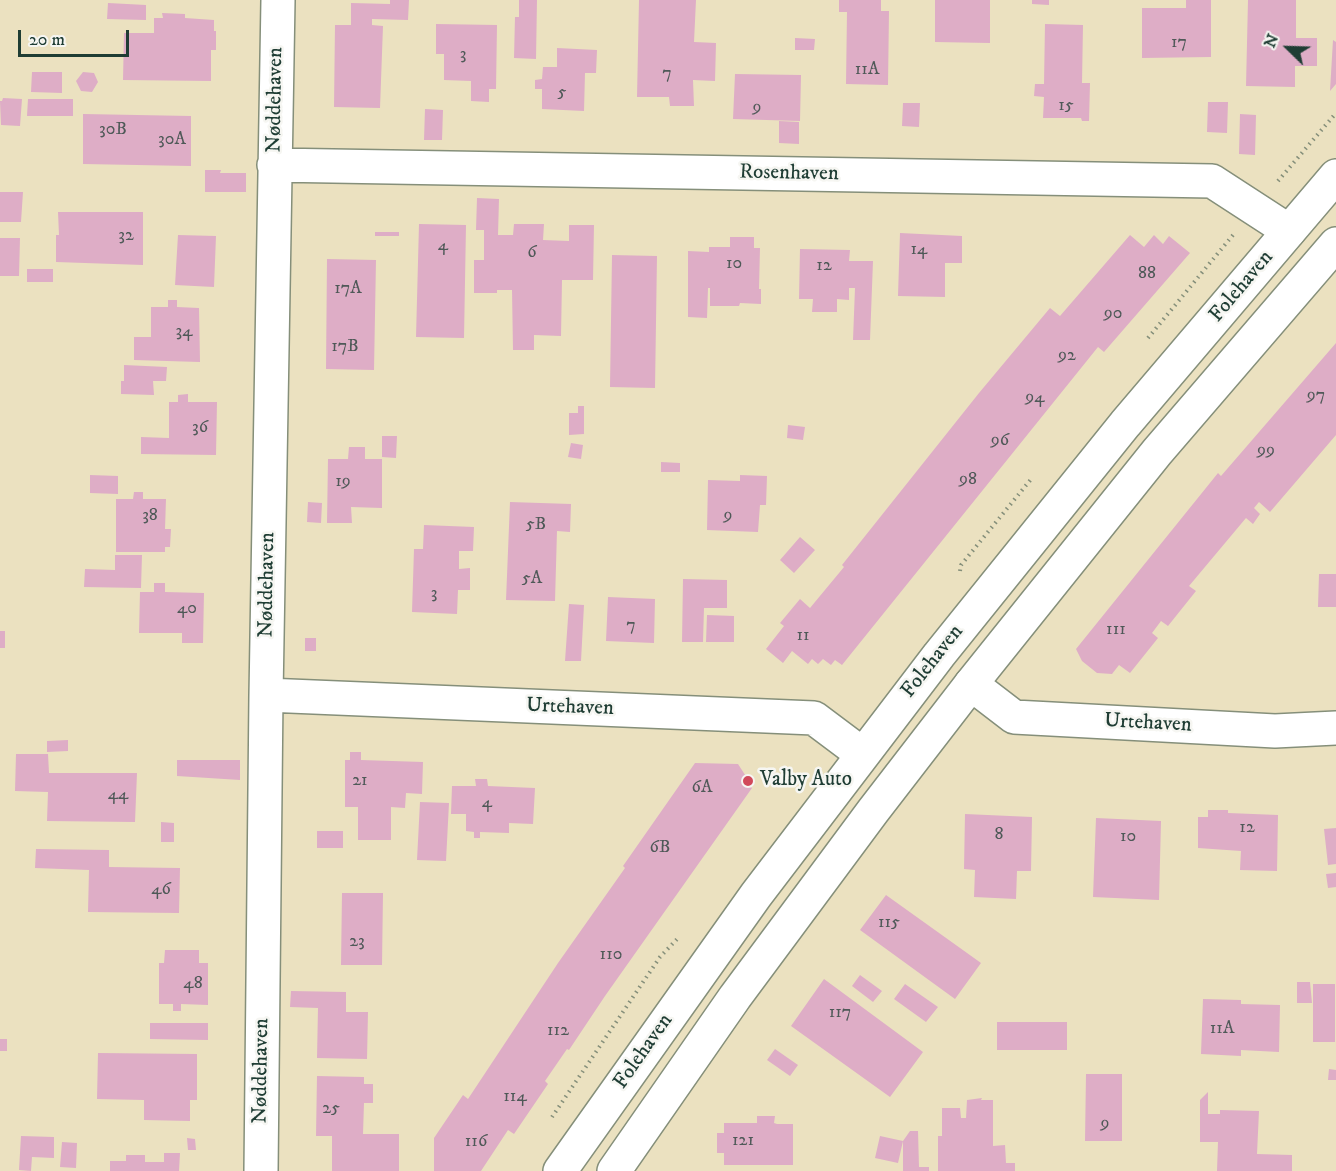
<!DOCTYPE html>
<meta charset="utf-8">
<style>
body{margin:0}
#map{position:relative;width:1336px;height:1171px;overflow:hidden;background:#ebe1c0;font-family:"IM FELL DW Pica",serif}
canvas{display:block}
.north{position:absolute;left:1258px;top:18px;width:60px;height:60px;-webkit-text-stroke:4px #f6f6f2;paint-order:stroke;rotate:293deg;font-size:16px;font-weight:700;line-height:24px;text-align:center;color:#1f3d34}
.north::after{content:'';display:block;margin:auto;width:21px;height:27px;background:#1f3d34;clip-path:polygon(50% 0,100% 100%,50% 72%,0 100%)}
.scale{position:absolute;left:18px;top:30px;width:111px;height:27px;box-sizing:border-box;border:3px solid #1f3d34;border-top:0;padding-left:8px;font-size:18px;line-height:21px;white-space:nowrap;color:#1f3d34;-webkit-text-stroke:4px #f6f6f2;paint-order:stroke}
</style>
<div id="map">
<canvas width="1336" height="1171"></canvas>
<div class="north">N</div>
<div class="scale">20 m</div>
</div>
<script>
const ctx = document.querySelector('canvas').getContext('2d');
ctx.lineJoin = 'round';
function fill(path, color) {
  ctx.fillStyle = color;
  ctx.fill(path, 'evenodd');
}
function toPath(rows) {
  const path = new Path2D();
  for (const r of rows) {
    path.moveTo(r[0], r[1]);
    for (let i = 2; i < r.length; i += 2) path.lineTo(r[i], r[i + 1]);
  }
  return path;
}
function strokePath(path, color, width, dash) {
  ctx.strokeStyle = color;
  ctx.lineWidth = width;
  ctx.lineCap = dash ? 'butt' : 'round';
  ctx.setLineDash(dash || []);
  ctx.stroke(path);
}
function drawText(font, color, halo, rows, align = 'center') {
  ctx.font = font + ' "IM FELL DW Pica",serif';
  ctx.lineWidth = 5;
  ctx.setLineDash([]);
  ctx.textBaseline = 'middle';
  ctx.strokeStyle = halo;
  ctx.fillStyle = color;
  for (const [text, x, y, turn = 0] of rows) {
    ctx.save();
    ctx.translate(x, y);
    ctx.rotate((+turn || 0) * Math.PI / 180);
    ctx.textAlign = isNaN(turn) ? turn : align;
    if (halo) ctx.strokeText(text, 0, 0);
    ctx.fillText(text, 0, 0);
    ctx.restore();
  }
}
fill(toPath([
 [390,0,409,0,408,20,372,19,372,25,383,26,380,108,334,107,335,25,351,25,351,3,390,4],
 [519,0,537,0,536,59,514,58,515,17,519,17],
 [639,0,696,0,694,42,716,43,715,81,693,80,694,106,670,106,669,97,637,97],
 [839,0,881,0,881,11,889,11,888,85,846,84,847,12,839,12],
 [935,0,990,0,990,43,935,42],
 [1032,0,1049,0,1049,5,1032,4],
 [1186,0,1211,0,1211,57,1142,58,1142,8,1186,8],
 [1248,0,1296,0,1296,38,1317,38,1317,66,1295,66,1295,87,1246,86],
 [108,3,146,5,146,20,107,19],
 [162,13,185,14,185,18,214,20,214,31,216,31,216,50,211,50,211,81,123,80,124,33,154,33,154,18,163,18],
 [436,24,497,25,496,89,489,89,489,102,471,101,471,81,444,80,444,54,436,54],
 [1045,24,1083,25,1082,83,1090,83,1089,121,1082,121,1081,118,1043,118,1044,97,1034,96,1035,84,1044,84],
 [795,38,815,39,814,50,795,50],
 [1333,40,1336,42,1336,84,1330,91],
 [557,48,597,50,596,73,585,73,584,111,542,109,542,89,535,89,535,80,542,79,543,67,557,67],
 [32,72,62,72,62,93,31,92],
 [83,72,94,73,98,82,92,92,81,91,76,81],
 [735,74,801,75,800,121,733,119],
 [3,98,22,99,20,126,1,125,0,101,2,101],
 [28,99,73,99,73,116,27,116],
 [1208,102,1228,102,1227,133,1207,132],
 [903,103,920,103,919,127,902,126],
 [425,109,443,110,442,140,424,140],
 [83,114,191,116,191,166,83,164],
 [1240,114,1256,115,1255,155,1239,154],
 [779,121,799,122,799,144,779,143],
 [205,170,221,170,220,173,246,173,246,192,205,192],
 [0,192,23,192,21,222,0,222],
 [477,198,499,199,498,235,513,235,514,224,544,224,543,240,569,241,569,225,594,225,593,280,562,280,561,336,534,335,534,350,513,350,512,290,497,290,497,293,474,293,474,260,484,260,484,230,476,230],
 [58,212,143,212,143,265,56,262,56,235,59,235],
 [419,224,466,225,464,338,416,337],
 [375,232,399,232,399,236,375,236],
 [900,233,962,236,962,263,945,263,945,297,898,296],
 [178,235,216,236,214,287,175,285],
 [1130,235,1144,247,1154,235,1163,244,1169,236,1190,253,1104,352,1098,347,842,665,835,660,831,665,823,659,818,664,812,659,808,664,792,651,783,663,766,649,784,626,780,623,800,599,810,608,844,567,842,565,979,393,1050,308,1060,316],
 [730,237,754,237,754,248,760,248,759,289,761,289,761,304,740,303,739,306,710,306,710,288,708,288,707,318,688,317,688,251,709,252,709,247,730,247],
 [0,238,20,238,19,276,0,276],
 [800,249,850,250,849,261,873,261,870,340,853,340,855,288,849,288,849,300,837,299,837,312,812,312,813,299,799,299],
 [612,255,657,256,655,388,610,387],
 [327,259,376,260,374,370,326,369],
 [27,269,53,269,53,282,27,282],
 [168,300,177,300,177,307,199,308,200,362,134,360,134,337,151,337,151,307,168,307],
 [1336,343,1336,435,1270,512,1259,502,1254,508,1260,514,1253,524,1246,518,1189,586,1196,591,1168,626,1161,621,1152,633,1158,638,1130,673,1119,665,1112,674,1097,673,1082,661,1076,649,1218,473,1221,476],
 [124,365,167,367,166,381,153,381,154,395,121,394,121,381,124,381],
 [188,394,188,402,217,402,216,455,141,454,141,437,169,438,169,402,178,402,178,395],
 [578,406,584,406,584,434,569,435,569,413,578,413],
 [788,425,805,427,803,440,787,438],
 [382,436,397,436,396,458,382,457],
 [571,443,583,445,581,459,568,457],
 [349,447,365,447,365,459,382,459,382,508,351,507,352,523,327,523,328,459,348,459],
 [661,462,680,463,680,472,661,472],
 [90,475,118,476,118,494,90,493],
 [740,475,767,476,766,505,760,505,758,532,707,530,708,480,740,481],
 [134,492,143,492,143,499,166,499,165,529,171,529,170,547,165,547,165,552,116,552,116,499,133,499],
 [308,502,322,503,321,523,307,522],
 [510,502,571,504,570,532,557,531,555,601,506,600],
 [424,525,474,527,473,551,459,551,459,569,470,568,470,590,458,590,457,614,412,612,414,549,423,549],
 [800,537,815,550,794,573,780,560],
 [115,555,142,555,141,588,84,587,85,569,115,570],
 [1319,574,1336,574,1336,607,1318,607],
 [683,579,727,580,727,608,704,608,703,642,682,642],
 [154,583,165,583,165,592,204,593,203,643,182,643,182,633,139,633,140,592,154,592],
 [608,597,655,599,654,643,606,641],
 [569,604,584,605,581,661,565,661],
 [707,615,734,616,734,642,706,642],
 [0,631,5,631,5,648,0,648],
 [305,638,316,638,316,651,305,651],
 [68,740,68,751,47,752,47,741],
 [350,752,361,752,361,760,423,762,422,794,406,793,405,808,391,807,391,840,358,840,358,807,345,807,345,760,350,760],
 [16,754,48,754,49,773,137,773,135,822,47,821,48,792,15,791],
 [177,760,240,760,240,780,177,776],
 [695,763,738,764,749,781,747,784,752,788,605,996,569,1050,567,1049,545,1081,548,1084,514,1134,508,1130,481,1171,434,1171,434,1138,463,1095,468,1099,558,963,625,868,623,866],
 [475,779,487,779,488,786,535,788,533,824,509,823,509,833,480,832,480,838,474,838,474,832,466,831,466,814,451,814,452,786,476,786],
 [420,802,449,803,446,861,417,860],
 [1208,810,1228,810,1228,813,1278,815,1277,871,1240,870,1241,851,1198,848,1198,817,1208,817],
 [965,814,1032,817,1031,871,1017,871,1016,899,974,897,975,870,964,869],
 [1096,818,1161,821,1159,900,1093,897],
 [161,822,174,823,174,842,161,842],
 [1336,828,1336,864,1328,865,1324,829],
 [317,831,343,831,343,848,317,848],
 [36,849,109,850,109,867,180,868,179,913,88,912,89,870,35,868],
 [1336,873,1336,887,1328,888,1326,874],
 [342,893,383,893,382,965,341,965],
 [886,895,981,963,955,999,860,930],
 [165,950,199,950,199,963,208,963,208,1005,181,1004,181,1011,173,1011,173,1004,159,1004,159,963,164,963],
 [860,975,882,991,873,1002,852,986],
 [824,979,923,1052,890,1097,791,1026],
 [1297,982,1310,982,1312,1003,1297,1003],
 [905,984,938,1007,926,1022,894,999],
 [1313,984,1335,984,1335,1042,1313,1042],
 [291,991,346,992,346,1012,368,1012,367,1059,317,1058,318,1008,290,1007],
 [1203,999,1241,1000,1241,1004,1280,1005,1279,1052,1241,1050,1241,1056,1201,1054],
 [997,1022,1067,1022,1067,1050,997,1050],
 [150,1023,208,1023,208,1040,150,1039],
 [0,1039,7,1039,7,1051,0,1051],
 [775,1049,798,1065,790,1076,767,1060],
 [98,1053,197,1054,197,1100,190,1100,190,1121,144,1120,144,1100,97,1099],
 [1329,1069,1336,1070,1336,1080,1328,1080],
 [1086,1074,1122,1074,1122,1141,1085,1141],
 [317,1076,364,1077,364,1084,373,1084,373,1103,364,1103,363,1134,399,1134,399,1171,332,1171,332,1136,316,1136],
 [1208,1092,1208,1114,1220,1114,1220,1110,1259,1111,1257,1154,1292,1155,1292,1171,1217,1171,1218,1142,1200,1142,1200,1100],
 [982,1098,981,1100,993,1100,993,1146,1005,1145,1006,1163,1015,1163,1015,1171,938,1171,938,1136,942,1136,942,1108,960,1108,961,1118,966,1118,967,1100],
 [757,1116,775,1116,774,1123,777,1124,793,1124,793,1165,724,1165,724,1153,717,1153,717,1133,724,1133,724,1123,757,1123],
 [910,1131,918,1131,919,1167,929,1167,929,1171,903,1171,903,1141,898,1163,875,1158,880,1136,903,1141],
 [21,1136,54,1137,54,1158,32,1157,31,1171,19,1170],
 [187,1138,195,1139,196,1150,188,1150],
 [62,1142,77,1143,76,1168,60,1167],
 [164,1153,180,1153,179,1171,110,1171,110,1161,126,1161,126,1155,145,1155,145,1162,164,1162]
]), '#deadc6');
const minor = toPath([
 [274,165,1212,181,1289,231],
 [971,684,1014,717,1275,731,1336,728],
 [266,695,814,718,862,754],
 [261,1171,266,695,278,0]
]);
const major = toPath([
 [560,1171,756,895,939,655,1125,424,1336,176],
 [614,1171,735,997,873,811,971,684,1157,452,1336,244]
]);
strokePath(minor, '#858f7a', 36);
strokePath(major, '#858f7a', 36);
strokePath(toPath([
 [1278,181,1336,113],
 [1148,338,1233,235],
 [960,571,961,565,1032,478],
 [552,1117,660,957,679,937]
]), '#858f7a', 4, [1.5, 4.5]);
strokePath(minor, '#fff', 33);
strokePath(major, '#fff', 33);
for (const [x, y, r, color] of [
 [748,781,6,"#d1495b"]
]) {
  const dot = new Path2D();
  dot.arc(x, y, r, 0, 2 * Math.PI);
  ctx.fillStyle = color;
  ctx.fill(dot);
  strokePath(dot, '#f6f6f2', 2);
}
drawText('18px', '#4f5958', null, [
 ["17",1179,43],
 ["3",463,55],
 ["11A",867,70],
 ["7",667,74],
 ["5",562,93],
 ["15",1066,106],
 ["9",757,108],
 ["30B",113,130],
 ["30A",172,140],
 ["32",126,236],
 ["4",443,246],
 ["14",919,250],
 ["6",532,253],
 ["10",734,264],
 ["12",824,266],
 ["88",1147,274],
 ["17A",348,289],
 ["90",1113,314],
 ["34",184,332],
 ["17B",345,347],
 ["92",1067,356],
 ["97",1316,396],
 ["94",1035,398],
 ["36",200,428],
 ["96",1000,441],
 ["99",1266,451],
 ["98",968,480],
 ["19",343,482],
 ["38",150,516],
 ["9",728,516],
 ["5B",536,525],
 ["5A",532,579],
 ["3",434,594],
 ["40",187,609],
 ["7",631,626],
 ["111",1116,630],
 ["11",803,636],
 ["21",360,781],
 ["6A",702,788],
 ["44",118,795],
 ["4",487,803],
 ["12",1247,828],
 ["8",999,835],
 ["10",1128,837],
 ["6B",660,848],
 ["46",161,890],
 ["115",889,923],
 ["23",357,942],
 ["110",611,955],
 ["48",193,984],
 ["117",840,1013],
 ["11A",1222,1029],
 ["112",558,1031],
 ["114",515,1097],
 ["25",331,1109],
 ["9",1105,1124],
 ["121",743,1141],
 ["116",476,1142]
]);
drawText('21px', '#1f3d34', '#f6f6f2', [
 ["Nøddehaven",276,100,-89],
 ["Rosenhaven",789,174,1],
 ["Folehaven",1242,287,-50],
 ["Nøddehaven",268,585,-89],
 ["Folehaven",933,662,-52],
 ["Urtehaven",570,708,2],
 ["Urtehaven",1148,724,3],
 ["Folehaven",644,1052,-55],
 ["Nøddehaven",262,1071,-89]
]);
drawText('21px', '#1f3d34', '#f6f6f2', [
 ["Valby Auto",760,781]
], 'left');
</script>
